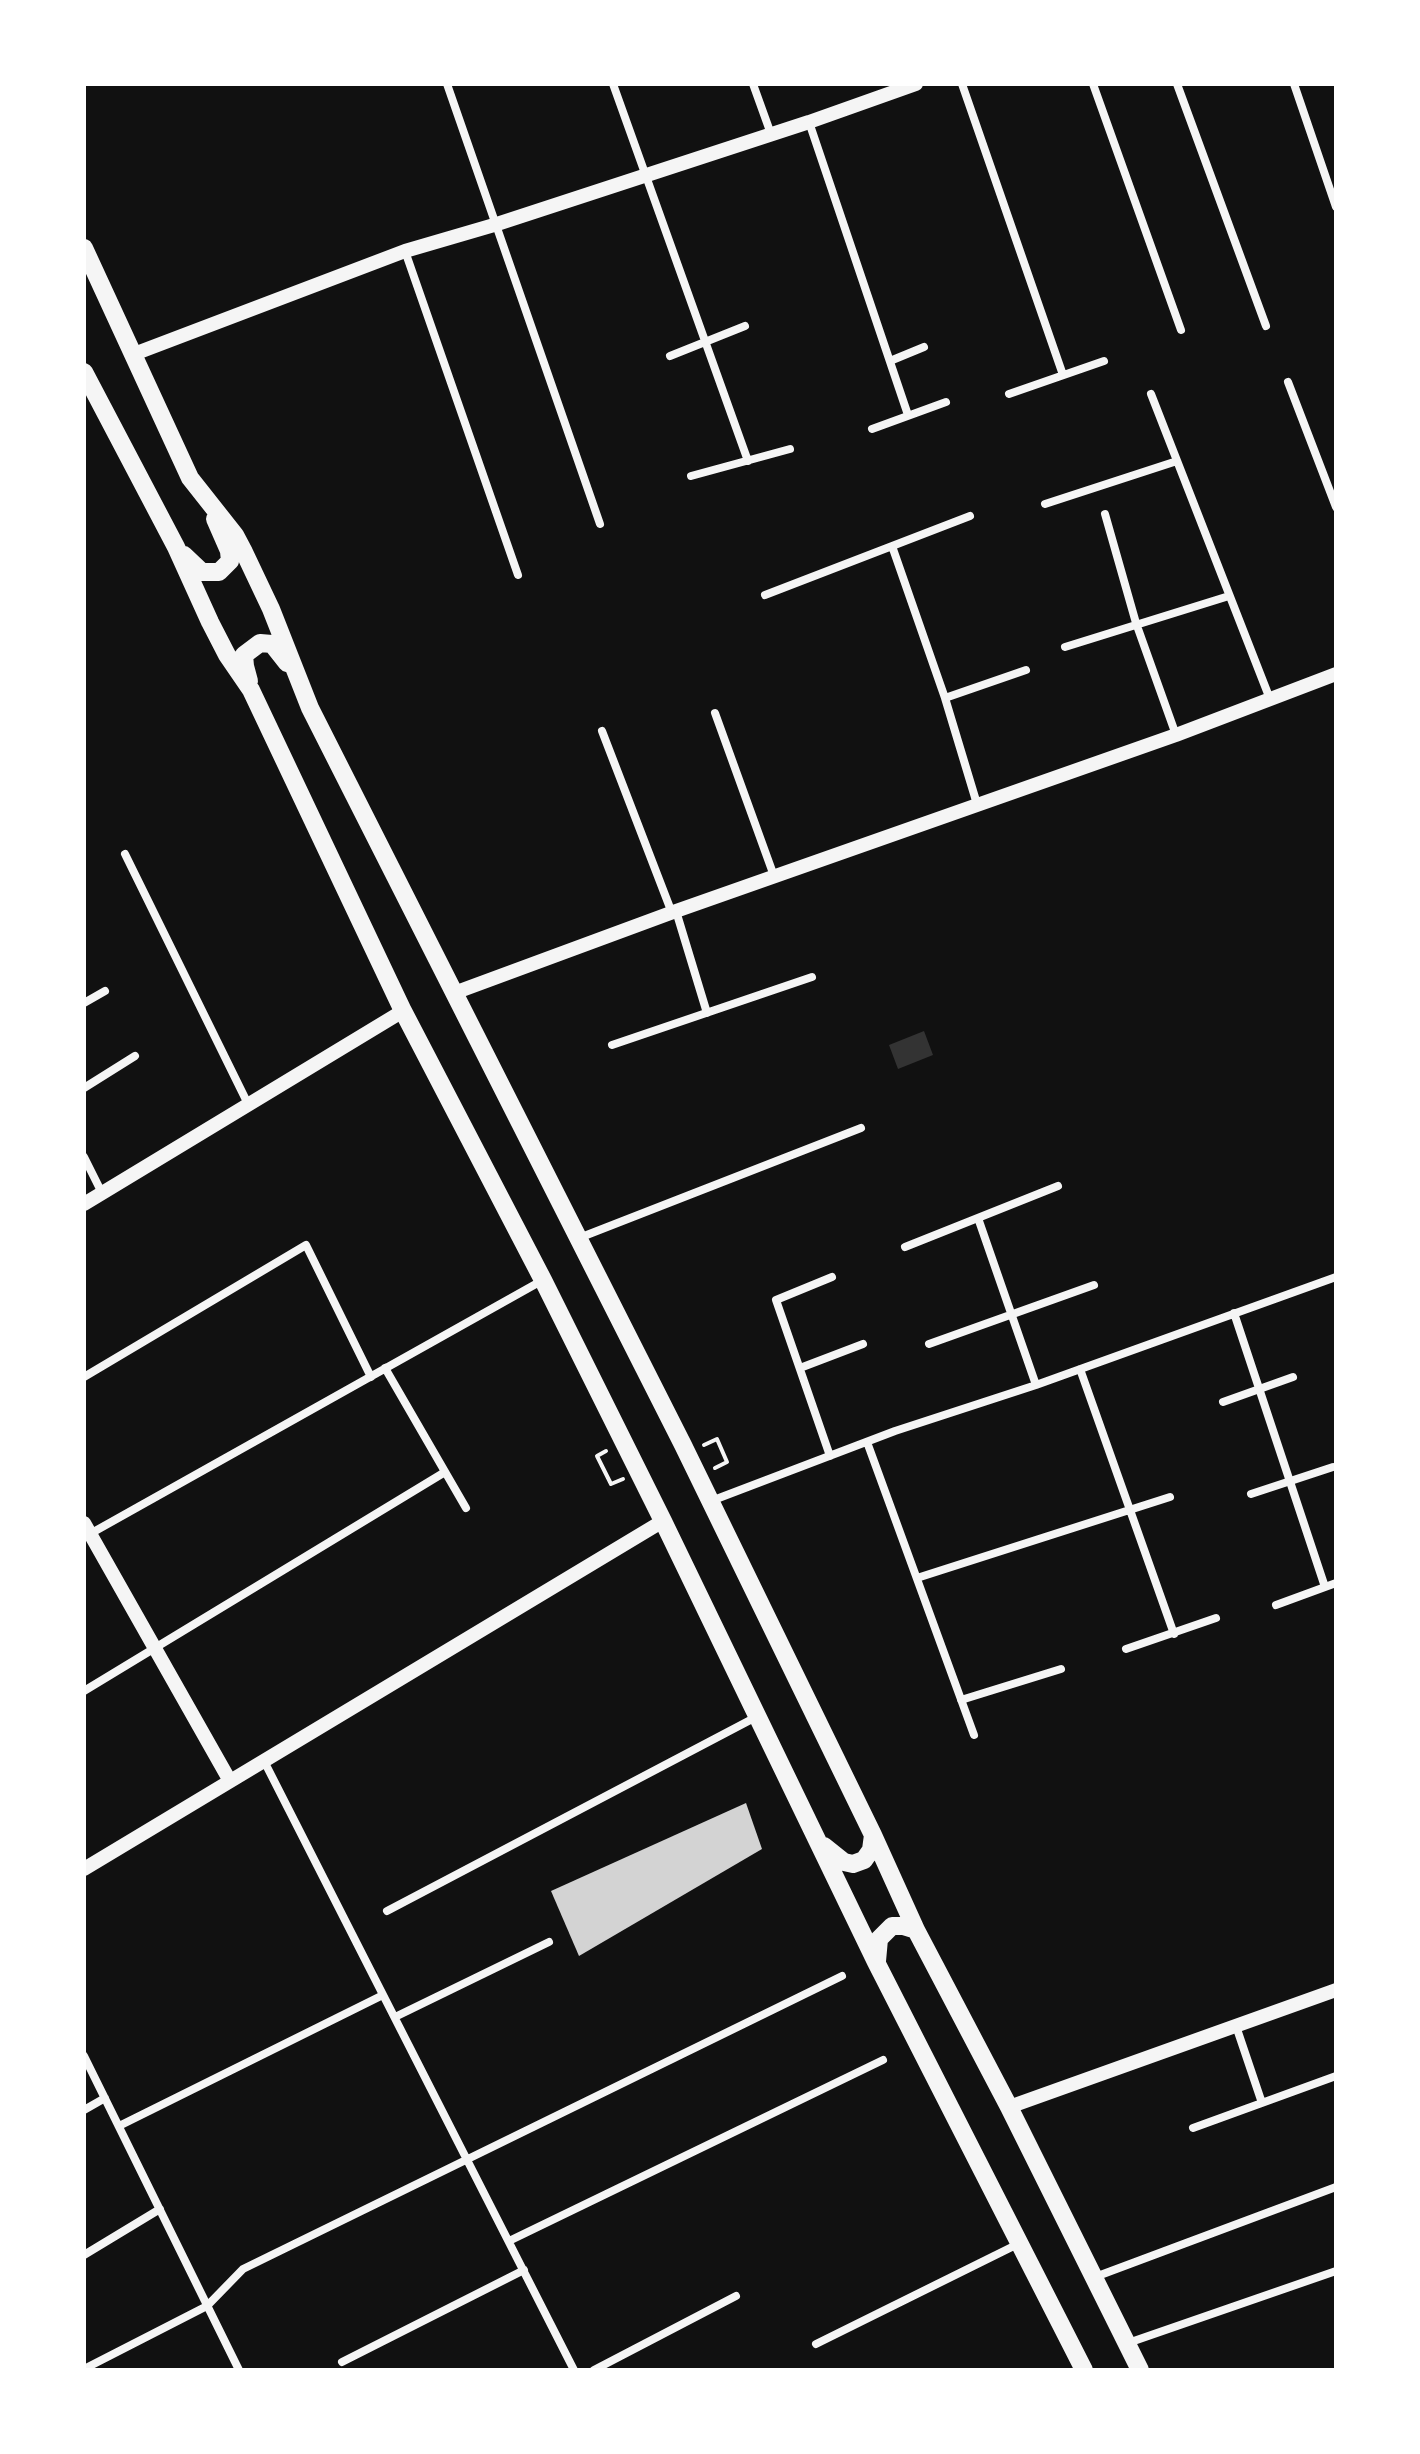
<!DOCTYPE html>
<style>
body{margin:0}
#map{position:relative;width:1420px;height:2454px;overflow:hidden;background:#111;font-family:"Playfair Display",serif}
canvas{display:block}
.frame{position:absolute;inset:0;border:86px solid #fff;pointer-events:none}
</style>
<div id="map">
<canvas width="1420" height="2454"></canvas>
<div class="frame"></div>
</div>
<script>
const ctx = document.querySelector('canvas').getContext('2d');
ctx.lineJoin = 'round';
function fill(path, color) {
  ctx.fillStyle = color;
  ctx.fill(path, 'evenodd');
}
function toPath(rows) {
  const path = new Path2D();
  for (const r of rows) {
    path.moveTo(r[0], r[1]);
    for (let i = 2; i < r.length; i += 2) path.lineTo(r[i], r[i + 1]);
  }
  return path;
}
function strokePath(path, color, width, dash) {
  ctx.strokeStyle = color;
  ctx.lineWidth = width;
  ctx.lineCap = dash ? 'butt' : 'round';
  ctx.setLineDash(dash || []);
  ctx.stroke(path);
}
fill(toPath([
 [924,1031,933,1055,898,1069,889,1045]
]), '#333');
fill(toPath([
 [746,1803,762,1849,579,1956,551,1891]
]), '#d3d3d3');
strokePath(toPath([
 [704,1445,717,1439,727,1462,715,1468],
 [606,1451,597,1456,611,1484,623,1479]
]), '#f5f5f5', 4);
strokePath(toPath([
 [447,84,600,524],
 [613,84,748,461],
 [753,84,771,134],
 [962,84,1063,375],
 [1093,84,1181,330],
 [1177,84,1266,326],
 [1294,84,1336,207],
 [809,122,908,415],
 [405,251,518,575],
 [670,356,745,326],
 [890,361,924,347],
 [1288,382,1336,507],
 [1009,394,1104,361],
 [1151,394,1270,699],
 [872,429,946,402],
 [691,476,790,449],
 [1045,504,1177,461],
 [1105,514,1136,623,1176,735],
 [892,546,945,698,977,804],
 [765,595,970,516],
 [1065,647,1229,596],
 [945,698,1026,670],
 [715,713,774,876],
 [602,731,672,913],
 [125,854,248,1104],
 [676,911,707,1013],
 [84,1003,105,991],
 [612,1045,812,977],
 [84,1088,135,1056],
 [84,1157,102,1193],
 [978,1218,1036,1385],
 [579,1238,861,1128],
 [905,1247,1058,1186],
 [1234,1313,1325,1587],
 [929,1344,1094,1285],
 [385,1368,466,1508],
 [800,1368,863,1344],
 [1080,1369,1174,1634],
 [84,1377,306,1245,371,1377],
 [1223,1402,1293,1377],
 [867,1442,974,1735],
 [830,1456,776,1300,832,1277],
 [1251,1494,1333,1467],
 [711,1501,895,1431,1036,1385,1336,1277],
 [88,1535,543,1280],
 [917,1578,1170,1497],
 [1276,1605,1336,1583],
 [1126,1649,1216,1618],
 [84,1691,445,1472],
 [961,1700,1061,1669],
 [264,1761,574,2370],
 [387,1911,758,1716],
 [395,2017,549,1942],
 [1236,2026,1262,2103],
 [84,2056,239,2370],
 [84,2110,105,2098],
 [119,2126,383,1995],
 [1193,2128,1336,2076],
 [509,2241,883,2060],
 [84,2255,160,2209],
 [1095,2277,1336,2187],
 [1128,2343,1336,2271],
 [816,2344,1018,2244],
 [342,2362,524,2270],
 [84,2369,207,2306,243,2269,842,1976],
 [594,2370,736,2296]
]), '#f5f5f5', 8);
strokePath(toPath([
 [134,354,405,251,494,225,809,122,916,84],
 [454,993,676,911,1176,735,1336,674],
 [84,1204,403,1011],
 [84,1523,230,1781],
 [84,1869,663,1521],
 [1009,2107,1336,1990]
]), '#f5f5f5', 14);
strokePath(toPath([
 [84,248,190,478,235,535,244,552,271,609,310,708,683,1445,873,1835,916,1930,1009,2107,1140,2370],
 [84,372,176,547,210,622,227,655,251,690,403,1011,543,1280,663,1521,876,1962,1084,2370],
 [184,555,202,572,219,572,230,561,229,551,215,519],
 [249,681,245,666,244,655,260,643,272,644,287,663],
 [824,1846,844,1862,853,1864,864,1860,871,1850,873,1835],
 [877,1961,879,1939,892,1926,903,1926,916,1930]
]), '#f5f5f5', 18);
</script>
